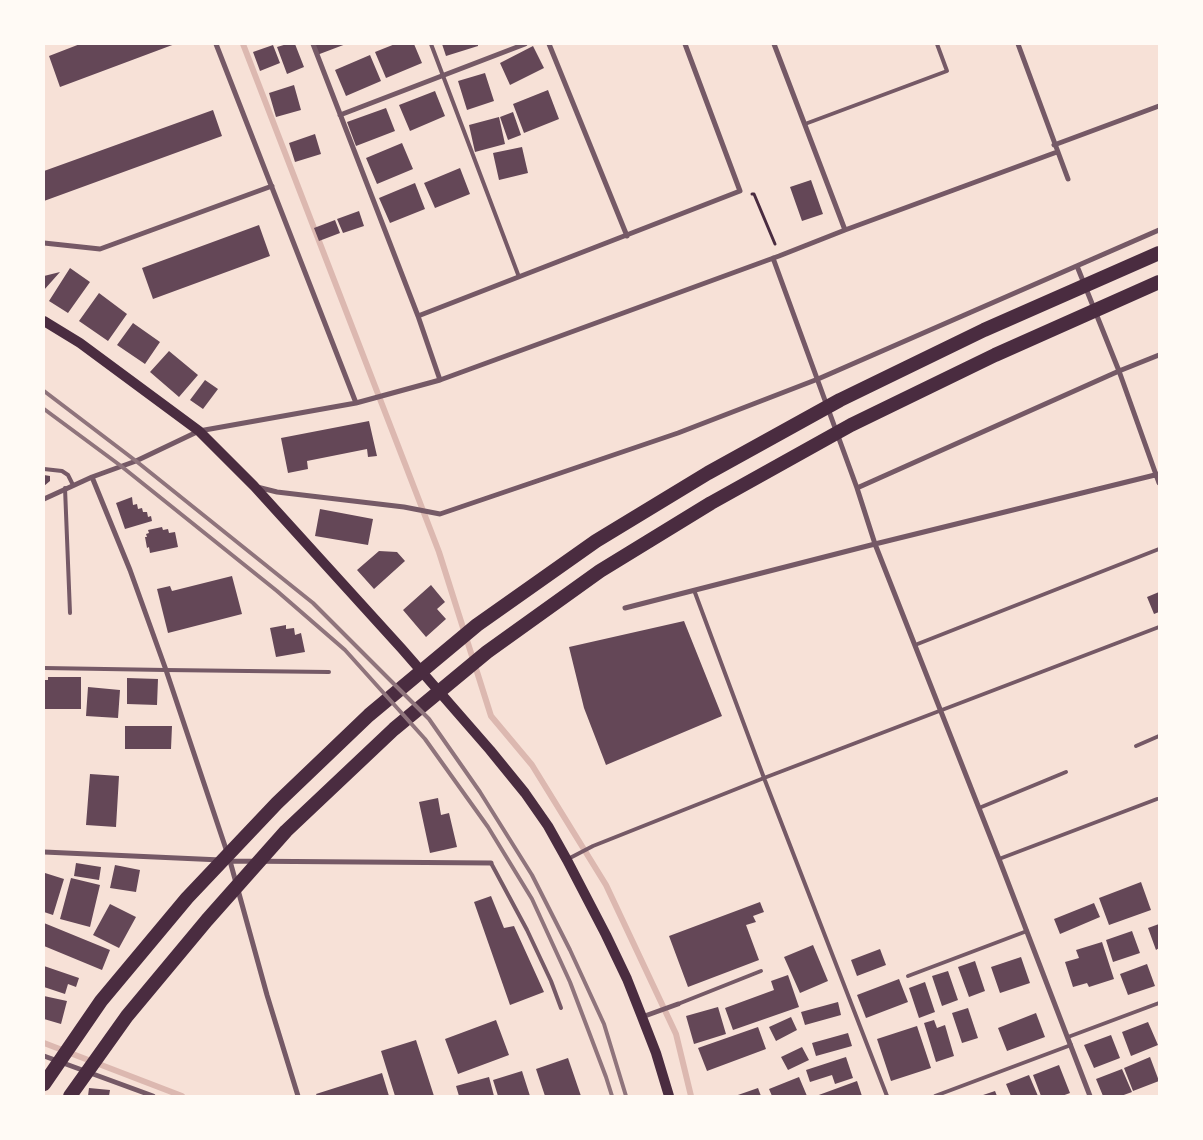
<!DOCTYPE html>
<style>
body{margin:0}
#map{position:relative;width:1203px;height:1140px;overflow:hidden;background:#f7e1d7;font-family:"Fira Sans",sans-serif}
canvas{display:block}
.frame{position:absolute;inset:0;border:45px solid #fffaf5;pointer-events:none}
</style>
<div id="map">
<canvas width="1203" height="1140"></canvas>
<div class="frame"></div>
</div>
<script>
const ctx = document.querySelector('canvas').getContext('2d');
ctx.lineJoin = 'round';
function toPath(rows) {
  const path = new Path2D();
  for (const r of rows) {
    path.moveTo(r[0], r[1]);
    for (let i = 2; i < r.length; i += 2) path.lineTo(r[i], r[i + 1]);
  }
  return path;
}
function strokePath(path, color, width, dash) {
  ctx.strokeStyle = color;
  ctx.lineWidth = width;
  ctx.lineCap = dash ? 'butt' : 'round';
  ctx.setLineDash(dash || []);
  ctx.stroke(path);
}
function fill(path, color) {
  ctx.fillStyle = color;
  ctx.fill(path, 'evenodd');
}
strokePath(toPath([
 [243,44,439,552,491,716,532,765,606,885,676,1034,691,1096],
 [44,1043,182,1096]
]), '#dcb8b0', 6);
fill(toPath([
 [80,44,175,44,60,87,49,56],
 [287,44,295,44,304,67,287,74,277,47],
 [313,44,346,44,317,55],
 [395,44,414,44,422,63,386,78,375,52],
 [442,44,478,44,478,46,446,56],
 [273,45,280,63,260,71,253,52],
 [533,46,544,68,510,85,500,63],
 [370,55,381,81,346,96,335,70],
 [485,73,494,101,467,110,458,81],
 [294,85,301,110,276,117,269,93],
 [548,90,559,119,524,133,513,104],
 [435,91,445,116,410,131,399,105],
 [386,108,395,131,356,146,347,122],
 [213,110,222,136,44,201,44,171],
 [513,112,521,135,508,140,500,117],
 [499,117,505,144,475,152,469,125],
 [315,134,321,154,295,162,289,143],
 [402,143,413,169,377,184,366,158],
 [522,147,528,173,499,180,493,153],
 [460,168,470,194,435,208,424,183],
 [811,180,823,214,802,221,790,187],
 [415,183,425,209,390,223,379,198],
 [359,211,364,226,343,233,337,219],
 [335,220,340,233,319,241,314,228],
 [259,225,270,256,153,299,142,268],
 [70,268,90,282,68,313,49,301],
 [60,272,44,290,44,276],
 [99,293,127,314,108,341,79,321],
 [133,323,160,342,145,364,117,345],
 [169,351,198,375,179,397,150,372],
 [205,380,218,389,203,409,190,400],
 [369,421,377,456,368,457,367,449,307,461,308,469,288,473,281,438],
 [44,475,50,476,50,481,44,486],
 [132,497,133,505,137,504,138,509,142,508,143,512,147,512,148,517,151,516,152,521,125,529,116,503],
 [320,509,373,519,368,545,315,536],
 [162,527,163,530,168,529,169,533,175,532,178,547,150,553,149,547,147,548,145,537,147,537,146,534,149,533,148,530],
 [379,551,397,552,405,561,374,589,357,570],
 [232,576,242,614,168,633,157,589,170,586,172,591],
 [431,585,445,602,437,609,446,619,426,637,403,610],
 [1159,592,1159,612,1154,614,1147,597],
 [684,621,722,716,606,765,584,708,569,647],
 [286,625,286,629,294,628,295,635,301,633,305,652,276,657,270,628],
 [48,677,81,677,81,709,44,709,44,680,48,680],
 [127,678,158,679,157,705,127,704],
 [88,687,120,690,118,718,86,716],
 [125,726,172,726,171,749,125,749],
 [90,774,119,776,116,827,86,825],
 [438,798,441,815,449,813,457,847,430,853,419,802],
 [76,863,101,867,99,880,74,876],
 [115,865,140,870,136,892,110,888],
 [45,873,64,879,53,915,44,912,44,877],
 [71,878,100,885,90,927,60,919],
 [1141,882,1151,910,1109,925,1099,898],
 [491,896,504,928,514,926,544,992,510,1005,474,902],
 [760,902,764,912,753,916,756,922,746,925,759,960,688,987,669,936],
 [1094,903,1100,917,1060,934,1054,919],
 [110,904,136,917,119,948,93,935],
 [44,923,110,950,102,970,44,946],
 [1159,924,1159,948,1156,950,1148,928],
 [1132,931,1140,953,1113,962,1106,940],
 [1102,942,1114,979,1089,987,1087,983,1073,987,1065,962,1079,958,1076,950],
 [813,945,828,981,800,993,784,957],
 [880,949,886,965,857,976,851,960],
 [1021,957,1030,983,1000,993,991,967],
 [975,961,985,991,969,997,958,967],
 [1147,964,1155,986,1128,995,1120,974],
 [44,966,79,978,76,987,68,984,65,994,44,987],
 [948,971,958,1000,942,1006,932,976],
 [788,975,799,1007,733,1030,725,1008,774,990,771,981],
 [899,979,908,1002,866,1018,857,995],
 [925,982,935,1012,919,1018,909,988],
 [44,996,67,1001,61,1024,44,1019],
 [838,1002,841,1015,805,1025,801,1012],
 [718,1007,726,1034,694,1044,686,1016],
 [968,1008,978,1038,962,1043,952,1013],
 [1036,1013,1045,1037,1007,1051,998,1028],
 [791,1017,797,1030,776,1041,769,1027],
 [496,1020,509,1055,458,1074,445,1039],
 [934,1020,937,1028,945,1025,954,1056,936,1062,924,1023],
 [1148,1022,1158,1045,1131,1056,1122,1032],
 [917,1026,931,1068,891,1081,877,1039],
 [758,1027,766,1049,707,1071,698,1048],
 [848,1033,852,1046,816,1056,812,1043],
 [1111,1035,1120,1058,1094,1068,1084,1045],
 [416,1040,434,1096,395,1096,381,1051],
 [802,1047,809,1060,788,1070,781,1057],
 [846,1057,853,1078,835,1084,832,1075,810,1082,806,1070],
 [1150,1057,1159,1081,1133,1091,1124,1068],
 [568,1058,581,1096,545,1096,536,1069],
 [1059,1065,1070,1093,1062,1096,1041,1096,1033,1075],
 [1122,1069,1132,1092,1121,1096,1103,1096,1096,1079],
 [522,1071,530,1096,498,1096,493,1080],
 [382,1073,389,1096,317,1096,316,1094],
 [1029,1075,1038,1096,1011,1096,1006,1084],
 [489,1077,494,1096,459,1096,456,1086],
 [799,1077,807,1096,772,1096,769,1089],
 [857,1081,862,1096,816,1096],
 [89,1088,110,1090,109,1096,88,1096],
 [758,1088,761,1096,735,1096],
 [995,1091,997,1096,980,1096]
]), '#644757');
strokePath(toPath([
 [752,194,754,194,775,244]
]), '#4a2c40', 3);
strokePath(toPath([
 [431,44,519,277],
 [805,124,947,71,937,44],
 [44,469,62,471,68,475,73,485],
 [65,488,70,613],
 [694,590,764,778,887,1096],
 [915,645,1159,549],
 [44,668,166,670,329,672],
 [1136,746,1159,736],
 [979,808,1066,772],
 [568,859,593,846,764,778,1159,627],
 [999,859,1157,799],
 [491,863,527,930,551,981,561,1008],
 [908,976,1027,931],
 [678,1004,761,971],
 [1068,1037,1159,1003],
 [935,1096,1071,1045]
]), '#755966', 4);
strokePath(toPath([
 [216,44,356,403],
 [313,44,418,316,440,380],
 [549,44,627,236],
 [774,44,845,230],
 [1018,44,1068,179],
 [340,115,525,44],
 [1054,145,1159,106],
 [44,243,100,249,272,186],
 [773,258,857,488,875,544,999,859,1090,1096],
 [1077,266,1119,371,1159,483],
 [418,316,740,191,685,44],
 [92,477,130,570,166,670,230,861,267,995,298,1096],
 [257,487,277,492,404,507,440,514,678,433,818,379,1159,230],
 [857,488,1119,371,1159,355],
 [44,499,92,477,136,461,199,431,356,403,440,380,779,256,845,230,1057,152],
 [625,608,875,544,1159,474],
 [44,852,221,860],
 [229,861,491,863],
 [642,1017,678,1004],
 [44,1056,153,1096]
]), '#755966', 5);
strokePath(toPath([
 [44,321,80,343,199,431,254,486,402,649,490,750,525,793,548,826,567,860,606,935,627,979,642,1017,656,1053,669,1096]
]), '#4a2c40', 10);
strokePath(toPath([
 [44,1084,101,1001,187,898,277,803,369,715,477,625,596,541,708,473,840,400,984,330,1159,253],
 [70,1096,127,1016,207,920,286,831,394,729,487,652,600,571,711,503,851,425,995,355,1159,282]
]), '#4a2c40', 14);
strokePath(toPath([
 [44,391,136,461,313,603,429,719,480,792,532,875,570,950,604,1024,626,1096],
 [44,409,121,466,277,591,345,650,425,739,488,827,532,899,570,982,606,1077,612,1096]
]), '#8f747c', 4);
</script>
